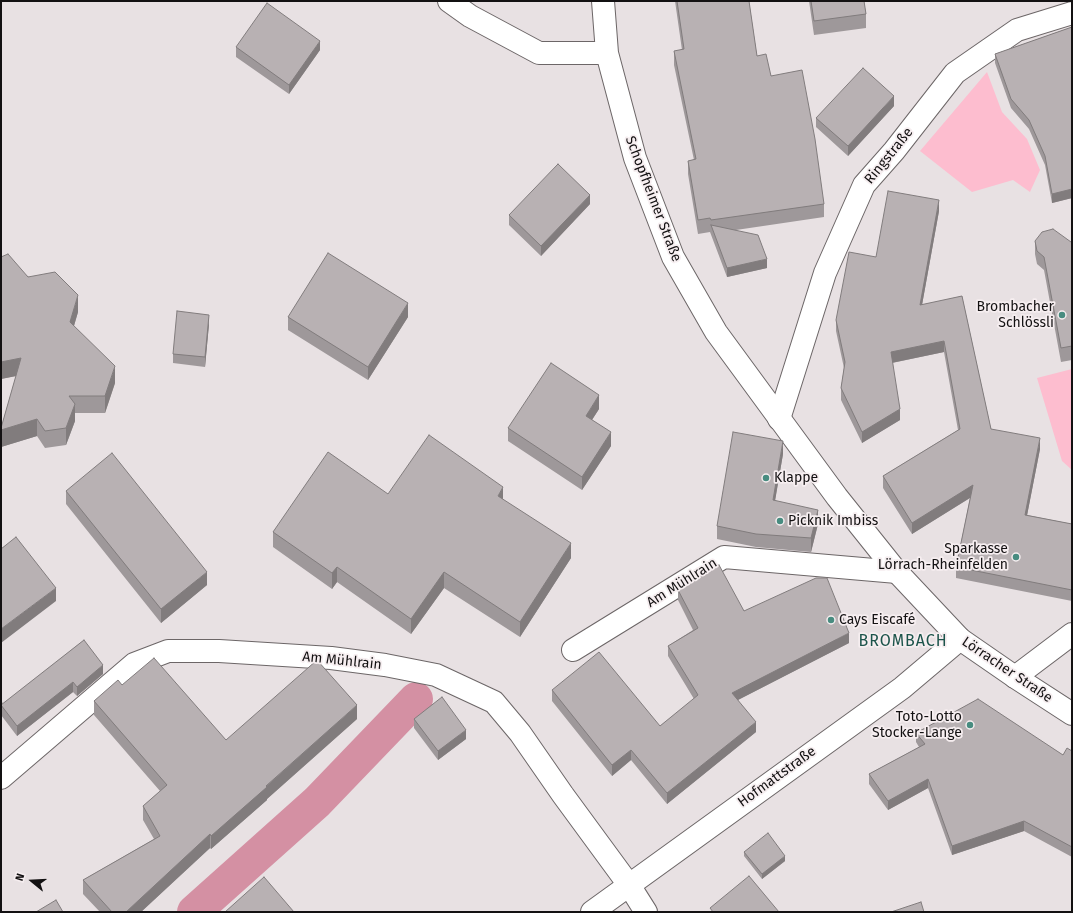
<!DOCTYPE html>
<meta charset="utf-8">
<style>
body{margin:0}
#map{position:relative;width:1073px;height:913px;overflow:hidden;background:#e8e1e3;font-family:"Fira Sans",sans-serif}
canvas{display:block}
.frame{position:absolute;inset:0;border:2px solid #131112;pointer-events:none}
.north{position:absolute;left:12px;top:861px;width:40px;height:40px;-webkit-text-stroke:3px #f6eef0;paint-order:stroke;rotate:288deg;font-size:11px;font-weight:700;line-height:16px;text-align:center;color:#131112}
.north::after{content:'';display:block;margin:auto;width:14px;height:18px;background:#131112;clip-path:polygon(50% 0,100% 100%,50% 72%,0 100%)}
</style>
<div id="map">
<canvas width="1073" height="913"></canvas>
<div class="frame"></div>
<div class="north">N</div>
</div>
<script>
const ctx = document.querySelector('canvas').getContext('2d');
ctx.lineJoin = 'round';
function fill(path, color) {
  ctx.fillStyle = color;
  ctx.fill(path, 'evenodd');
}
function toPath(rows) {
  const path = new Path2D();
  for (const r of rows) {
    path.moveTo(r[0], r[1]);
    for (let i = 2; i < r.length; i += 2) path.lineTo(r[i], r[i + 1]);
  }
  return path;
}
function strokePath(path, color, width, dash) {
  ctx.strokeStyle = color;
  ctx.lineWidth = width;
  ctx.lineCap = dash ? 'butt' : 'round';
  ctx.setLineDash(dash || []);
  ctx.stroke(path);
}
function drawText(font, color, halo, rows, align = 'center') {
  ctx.font = font + ' "Fira Sans",sans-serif';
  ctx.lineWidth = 3.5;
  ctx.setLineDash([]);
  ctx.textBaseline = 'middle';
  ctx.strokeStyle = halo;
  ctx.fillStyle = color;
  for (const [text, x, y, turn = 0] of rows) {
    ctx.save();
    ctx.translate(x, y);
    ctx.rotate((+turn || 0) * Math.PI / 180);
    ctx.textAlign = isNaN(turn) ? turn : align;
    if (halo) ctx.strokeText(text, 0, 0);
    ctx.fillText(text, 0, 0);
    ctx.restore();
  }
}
fill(toPath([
 [987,72,1002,112,1027,139,1040,170,1030,192,1013,180,972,192,920,151],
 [1072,369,1072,470,1062,461,1037,378]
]), '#fdbdcf');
strokePath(toPath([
 [194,912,317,802,416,699]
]), '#d490a3', 34);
const street = toPath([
 [779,419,825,273,864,185,894,151,955,73,1017,30,1072,13],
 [573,650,724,557,897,572],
 [1015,677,1072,634],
 [1,778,134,664,168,651,219,651,331,658,385,665,436,675,494,702,520,733,563,795,629,885,646,912],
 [592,912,902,688,960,639]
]);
const secondary = toPath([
 [449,1,470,16,539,53,607,53],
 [603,1,607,53,635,158,673,257,716,332,837,497,897,572,960,639,1015,677,1072,714]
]);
strokePath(street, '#6c6667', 24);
strokePath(secondary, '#6c6667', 24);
strokePath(street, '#fff', 22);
strokePath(secondary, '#fff', 22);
fill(toPath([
 [675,1,749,1,757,56,771,76,824,204,824,217,736,230,767,268,727,277,710,232,698,234,688,174,688,161,694,160,674,65,674,51,682,50],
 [809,1,864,1,866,14,866,28,814,35],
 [1072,27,1072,198,1052,203,1045,165,1029,129,1011,108,995,63,995,54],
 [236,47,320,50,289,94,236,57],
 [894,106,848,156,816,127,816,118],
 [590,204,541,256,509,225,509,215],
 [939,211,922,305,962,296,991,429,1040,449,1027,515,1072,524,1072,601,956,578,956,567,970,498,912,534,883,488,883,476,958,430,944,352,892,363,900,420,862,443,841,400,841,388,844,368,836,331,836,320,876,257],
 [1035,241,1072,242,1072,360,1061,362,1044,270,1037,264,1035,254],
 [1,257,78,312,74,326,115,383,105,413,75,413,75,421,66,445,45,448,37,436,1,447,1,428,16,376,1,379],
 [288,317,408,317,368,380,288,330],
 [209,324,205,367,173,363,173,354],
 [599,409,592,420,611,446,582,490,508,441,508,428],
 [783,454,775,500,818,524,811,552,756,547,717,539,717,526],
 [66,491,207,585,161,623,66,504],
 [388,494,503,499,571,558,520,637,444,588,411,634,337,582,332,589,273,547,273,532],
 [678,590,849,643,738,700,756,732,667,804,631,760,612,776,552,701,552,690,660,726,694,699,668,656,668,646,693,630,678,600],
 [84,640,103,674,77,696,73,692,17,736,1,715,1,699,3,704],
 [122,685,226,740,357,719,267,799,267,800,211,849,210,848,141,912,100,912,83,894,83,880,154,839,143,820,143,806,160,791,94,715,94,701],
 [414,719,466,739,438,760,414,728],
 [916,733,1063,755,1072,751,1072,857,1024,831,952,855,928,788,888,810,869,784,869,774,919,747,916,742],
 [744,852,785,861,762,879,744,856]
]), '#9e989a');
fill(toPath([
 [320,41,320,50,289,94,289,85],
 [894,96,894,106,848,156,848,146],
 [1072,189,1072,198,1052,203,1052,194],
 [590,195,590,204,541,256,541,246],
 [939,200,939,211,920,316,920,305],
 [767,259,767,268,727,277,727,268],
 [78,295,78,312,70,339,70,322],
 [408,303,408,317,368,380,368,367],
 [209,315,209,324,205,367,205,357],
 [944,341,944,352,891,363,891,352],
 [21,358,21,375,1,379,1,362],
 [115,366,115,383,105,413,105,396],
 [599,395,599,409,586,429,586,416],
 [75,404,75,421,66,445,66,428],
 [900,409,900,420,862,443,862,432],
 [37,419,37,436,1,447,1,430],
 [611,432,611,446,582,490,582,477],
 [1040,438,1040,449,1025,526,1025,515],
 [783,441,783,454,773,513,773,500],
 [973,485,973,496,912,534,912,523],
 [503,487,503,503,498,496],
 [818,510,818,524,811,552,811,538],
 [571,543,571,558,520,637,520,622],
 [337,567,337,582,332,589,332,573],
 [207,572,207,585,161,623,161,609],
 [444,572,444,588,411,634,411,619],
 [56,588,56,601,1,643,1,629],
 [849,633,849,643,732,703,732,693],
 [103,665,103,674,77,696,77,687],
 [73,682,73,692,17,736,17,726],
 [357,705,357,719,267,799,267,800,211,849,211,836],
 [756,722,756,732,667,804,667,793],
 [466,730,466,739,438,760,438,751],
 [631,750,631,760,612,776,612,765],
 [928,779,928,788,888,810,888,801],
 [1024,821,1024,831,952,855,952,846],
 [210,834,210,848,141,912,126,912],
 [785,856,785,861,762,879,762,874]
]), '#817c7d');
const building = toPath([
 [677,1,749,1,757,56,766,54,771,76,802,70,815,139,824,204,711,220,710,218,698,220,688,161,696,159,674,51,684,49,677,1],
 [811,1,864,1,866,14,814,21,811,1],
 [267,3,320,41,289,85,236,47,267,3],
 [1072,27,1072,189,1052,194,1045,156,1029,120,1011,99,995,54,1072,27],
 [863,68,894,96,848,146,816,118,863,68],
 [558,164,590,195,541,246,509,215,558,164],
 [888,191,939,200,920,305,962,296,991,429,1040,438,1025,515,1072,524,1072,590,956,567,973,485,912,523,883,476,960,429,944,341,891,352,900,409,862,432,841,388,845,362,836,320,849,252,876,257,888,191],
 [711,225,758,235,767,259,727,268,711,225],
 [1053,229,1071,242,1072,242,1072,346,1061,348,1044,257,1037,251,1035,241,1042,232,1053,229],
 [328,253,408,303,368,367,288,317,328,253],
 [8,254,28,277,55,272,78,295,70,322,115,366,105,396,69,396,75,404,66,428,45,431,37,419,1,430,1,428,21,358,1,362,1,257,8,254],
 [177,311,209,315,205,357,173,354,177,311],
 [551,363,599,395,586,416,611,432,582,477,508,428,551,363],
 [733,432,783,441,773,500,818,510,811,538,756,534,717,526,733,432],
 [429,435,503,487,498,496,571,543,520,622,444,572,411,619,337,567,332,573,273,532,328,452,388,494,429,435],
 [112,453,207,572,161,609,66,491,112,453],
 [16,537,56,588,1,629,1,549,16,537],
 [719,565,744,611,816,578,827,578,849,633,732,693,756,722,667,793,631,750,612,765,552,690,599,652,660,726,698,695,668,646,698,628,678,590,719,565],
 [84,640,103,665,77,687,73,682,17,726,1,705,84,640],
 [154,658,226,740,317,660,357,705,266,786,267,787,211,836,210,834,126,912,112,912,83,880,160,836,143,806,167,785,94,701,118,680,122,685,154,658],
 [442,697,466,730,438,751,414,719,442,697],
 [978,699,1063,755,1067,748,1072,751,1072,847,1024,821,952,846,928,779,888,801,869,774,925,744,916,733,978,699],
 [768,833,785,856,762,874,744,852,768,833],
 [749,876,779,912,713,912,710,908,749,876],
 [264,877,294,912,225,912,264,877],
 [56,900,63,912,36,912,56,900],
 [921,902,924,912,891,912,921,902]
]);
fill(building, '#b8b1b3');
strokePath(building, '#817c7d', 1);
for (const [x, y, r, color] of [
 [1062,315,4,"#488c80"],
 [766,478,4,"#488c80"],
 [780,521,4,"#488c80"],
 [1016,557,4,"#488c80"],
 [831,620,4,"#488c80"],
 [970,725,4,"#488c80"]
]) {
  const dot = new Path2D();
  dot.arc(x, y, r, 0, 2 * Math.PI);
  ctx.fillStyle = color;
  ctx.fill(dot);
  strokePath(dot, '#f6eef0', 1.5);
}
drawText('14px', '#131112', '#f6eef0', [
 ["Ringstraße",889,156,-51],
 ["Schopfheimer Straße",653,199,69],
 ["Am Mühlrain",682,583,-32],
 ["Am Mühlrain",342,661,6],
 ["Lörracher Straße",1007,670,34],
 ["Hofmattstraße",777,777,-36]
]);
drawText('14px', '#131112', '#f6eef0', [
 ["Brombacher",1054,307],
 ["Schlössli",1054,323],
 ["Klappe",774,478,"left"],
 ["Picknik Imbiss",788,521,"left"],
 ["Sparkasse",1008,549],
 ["Lörrach-Rheinfelden",1008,565],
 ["Cays Eiscafé",839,620,"left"],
 ["Toto-Lotto",962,717],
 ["Stocker-Lange",962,733]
], 'right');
ctx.letterSpacing = '1px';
drawText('16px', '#1c544b', '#f6eef0', [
 ["BROMBACH",903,642]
]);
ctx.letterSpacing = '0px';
</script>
